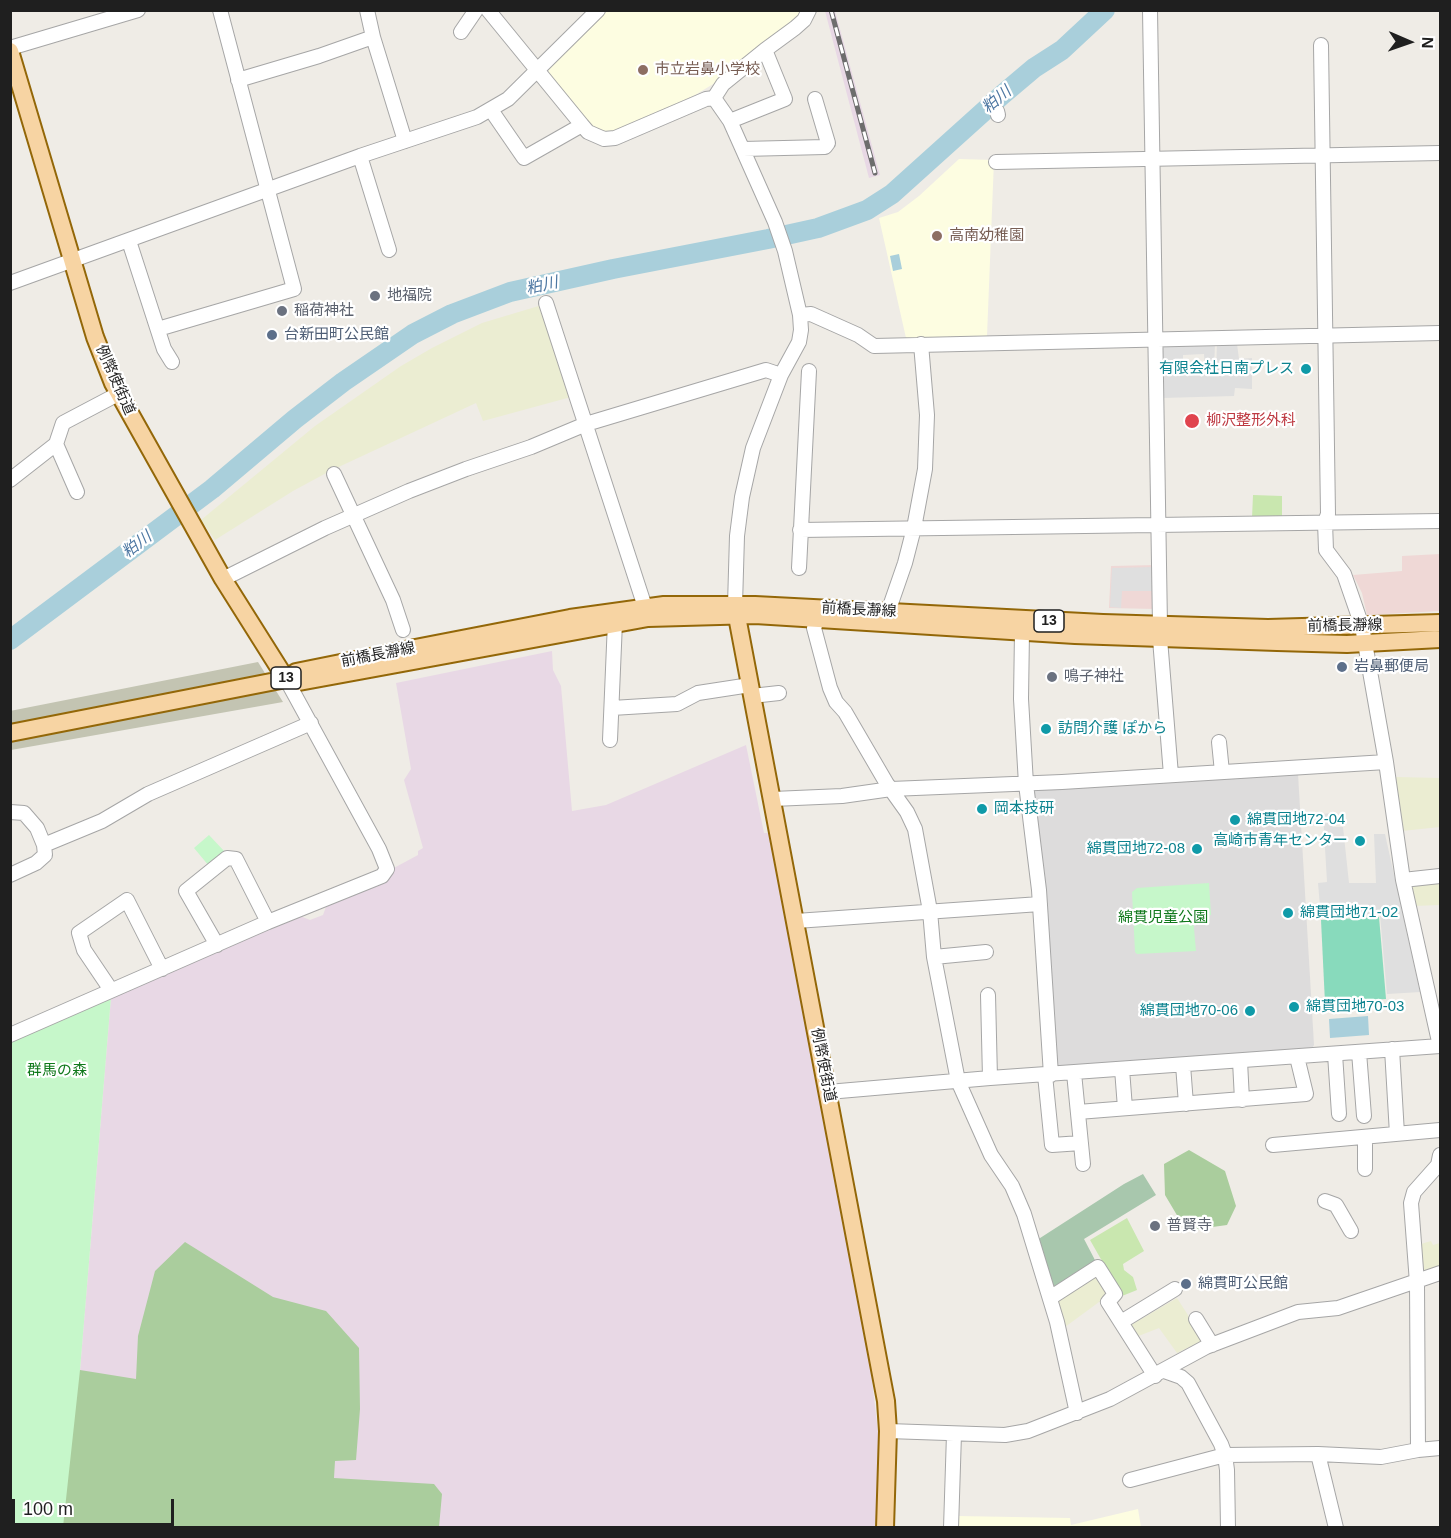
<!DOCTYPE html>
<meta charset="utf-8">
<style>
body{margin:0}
#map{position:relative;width:1451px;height:1538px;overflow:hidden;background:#efece6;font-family:Helvetica,sans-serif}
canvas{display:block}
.frame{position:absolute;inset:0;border:12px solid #1f1f1f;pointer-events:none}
.north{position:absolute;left:1379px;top:12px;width:60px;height:60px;-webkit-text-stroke:4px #fff;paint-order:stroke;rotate:92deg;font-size:16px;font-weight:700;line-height:24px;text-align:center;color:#1f1f1f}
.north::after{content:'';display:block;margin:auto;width:21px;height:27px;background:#1f1f1f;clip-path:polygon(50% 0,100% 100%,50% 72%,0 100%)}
.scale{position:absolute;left:12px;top:1499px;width:162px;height:27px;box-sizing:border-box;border:3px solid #1f1f1f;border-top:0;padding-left:8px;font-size:18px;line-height:21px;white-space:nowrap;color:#1f1f1f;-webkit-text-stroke:4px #fff;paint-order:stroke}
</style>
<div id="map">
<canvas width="1451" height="1538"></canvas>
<div class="frame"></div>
<div class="north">N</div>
<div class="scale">100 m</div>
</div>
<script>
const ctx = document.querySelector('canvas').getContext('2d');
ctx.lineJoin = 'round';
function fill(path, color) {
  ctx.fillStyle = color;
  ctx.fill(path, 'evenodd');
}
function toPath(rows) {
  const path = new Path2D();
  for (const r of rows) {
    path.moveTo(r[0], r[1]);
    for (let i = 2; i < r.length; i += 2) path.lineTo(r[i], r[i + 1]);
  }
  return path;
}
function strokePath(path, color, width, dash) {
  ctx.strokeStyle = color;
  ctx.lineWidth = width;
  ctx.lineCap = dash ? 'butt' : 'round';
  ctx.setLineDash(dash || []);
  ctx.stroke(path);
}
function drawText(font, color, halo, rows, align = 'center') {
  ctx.font = font + ' Helvetica,"Noto Sans JP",sans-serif';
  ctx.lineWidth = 4.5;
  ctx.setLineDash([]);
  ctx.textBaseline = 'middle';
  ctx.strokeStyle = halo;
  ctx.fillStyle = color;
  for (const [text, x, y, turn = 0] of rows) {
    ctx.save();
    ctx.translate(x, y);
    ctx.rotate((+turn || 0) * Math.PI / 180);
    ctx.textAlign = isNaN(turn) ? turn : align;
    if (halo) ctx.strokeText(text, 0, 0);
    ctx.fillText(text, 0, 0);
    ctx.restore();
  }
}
fill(toPath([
 [1298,774,1314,1045,1311,1050,1055,1067,1032,791,1037,789]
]), '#dddcdc');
fill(toPath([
 [1440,554,1440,611,1367,615,1362,593,1353,575,1402,571,1402,556],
 [1157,565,1156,609,1109,608,1111,566]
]), '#efd8d6');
fill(toPath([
 [825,11,835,11,880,175,869,178],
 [552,651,553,670,561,686,572,811,606,805,746,745,764,833,771,833,871,1372,878,1432,879,1527,64,1528,80,1370,111,997,300,916,310,920,323,915,327,904,418,855,418,851,423,848,404,780,411,769,396,683]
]), '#e8d8e5');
fill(toPath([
 [607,11,804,11,733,72,695,95,615,132,599,132,593,129,548,76,549,68],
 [959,159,994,160,987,336,906,338,879,218,898,212,919,196],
 [1138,1509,1141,1527,957,1527,957,1516,1070,1518,1071,1525]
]), '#fdfde1');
fill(toPath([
 [258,662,283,702,11,750,10,711]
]), '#c3c4b2');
fill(toPath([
 [542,305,571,397,483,421,476,403,330,471,293,491,215,540,201,520,315,426,401,366,432,348,482,323],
 [1396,777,1440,778,1440,827,1402,831],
 [1440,880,1440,905,1413,906,1408,884],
 [1431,1241,1433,1245,1440,1243,1440,1266,1424,1271,1421,1244],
 [1097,1275,1110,1294,1065,1327,1054,1300],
 [1177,1298,1204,1340,1177,1353,1159,1328,1136,1337,1131,1325]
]), '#ebedd2');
fill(toPath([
 [1253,495,1282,496,1282,518,1252,518],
 [1127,1218,1144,1251,1123,1264,1124,1270,1133,1277,1137,1290,1122,1296,1090,1240]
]), '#c9e7af');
fill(toPath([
 [1189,1150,1225,1171,1236,1206,1227,1225,1198,1229,1181,1222,1165,1195,1164,1164],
 [185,1242,273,1297,326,1311,359,1348,360,1409,356,1460,335,1461,334,1478,434,1484,442,1494,439,1527,11,1528,10,1466,58,1370,80,1370,136,1379,138,1336,155,1271]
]), '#aacd9d');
fill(toPath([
 [1143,1174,1156,1195,1084,1239,1096,1262,1052,1290,1037,1240,1124,1184]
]), '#a8c7ad');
fill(toPath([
 [209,835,225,852,209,866,194,848],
 [1209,883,1211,915,1193,917,1196,951,1137,954,1135,952,1132,892,1137,888],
 [111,997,80,1370,63,1527,11,1528,11,1040]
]), '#c6f7ca');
fill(toPath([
 [1379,917,1386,999,1325,1003,1321,920]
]), '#88dabc');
fill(toPath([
 [1215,343,1214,369,1205,368,1204,354,1183,355,1183,370,1161,370,1161,350,1165,344],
 [1217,343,1237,344,1239,359,1252,358,1252,389,1235,388,1234,396,1162,398,1161,373,1216,371],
 [1155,567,1156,591,1122,591,1121,608,1110,607,1112,568],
 [1331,813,1333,827,1343,827,1349,883,1376,883,1374,834,1385,834,1420,992,1387,994,1380,915,1321,918,1318,883,1327,882,1323,814]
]), '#dfdfdf');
fill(toPath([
 [899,254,902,269,893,271,890,256],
 [1368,1016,1369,1035,1330,1038,1329,1019]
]), '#a9cfdb');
strokePath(toPath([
 [10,640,212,489,295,419,343,382,413,334,452,314,510,292,613,269,768,239,818,228,867,210,892,194,1002,95,1034,68,1062,50,1105,10]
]), '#a9cfdb', 20);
const minor = toPath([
 [367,10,373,37,405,141],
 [488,10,582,125,588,132,604,139,615,138,706,99,714,98,730,121,775,222,785,251,800,315,801,330,799,342,781,375,753,448,742,497,737,536,735,605],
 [1150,10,1160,625],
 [461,32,476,10],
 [1321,45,1328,514,1325,522,1326,550,1344,574,1362,626,1386,762,1403,880,1440,1046],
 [10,48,138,10],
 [238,80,319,56,373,37],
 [714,98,723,84,765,50,795,28,804,20,809,10],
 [491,110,524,158,582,125],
 [997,111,998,115],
 [730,121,785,99,765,50],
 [743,149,825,147,828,143,815,99],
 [360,156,389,250],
 [996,162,1440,153],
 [129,241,164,349,172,362],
 [10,283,360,156,477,117,508,99,598,10],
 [546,303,645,607],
 [800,315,811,314,858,335,874,346,1440,333],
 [158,329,294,289,220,10],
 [56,444,77,492],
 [334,474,393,600,403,630],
 [10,480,56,444,63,423,118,394],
 [800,530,1440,521],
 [799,568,809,371],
 [223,579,325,528,409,491,466,469,531,447,586,424,766,370,781,375],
 [888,612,905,563,914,528,925,469,927,415,921,344],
 [817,620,814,628,830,688,836,702,845,712,887,784,907,812,915,829,930,911,934,957,958,1081,991,1155,1012,1186,1024,1214,1057,1322,1077,1413],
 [1022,632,1021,699,1026,784,1039,890,1051,1075],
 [1160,639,1171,775],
 [752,696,779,693],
 [612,708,677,704,698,693,750,685],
 [610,740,615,622],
 [1219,742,1222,772],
 [773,799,842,796,891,789,1062,782,1386,762],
 [10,812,24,813,37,828,44,845,45,855,36,863,10,875],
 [44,845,102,821,148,794,311,723],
 [1403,880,1440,876],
 [796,921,1040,904],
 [217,945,186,891,227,858,236,859,268,922],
 [934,957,986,952],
 [111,990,84,950,79,933,127,900,162,969],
 [988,995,990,1078],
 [10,1035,268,922,382,876,387,869,379,849,286,679],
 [1392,1049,1397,1134],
 [1359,1052,1364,1116],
 [1335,1054,1339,1114],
 [1240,1061,1242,1100],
 [1183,1065,1186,1104],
 [1122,1069,1125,1108],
 [1074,1073,1083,1164],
 [1045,1075,1052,1145,1081,1143],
 [828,1092,990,1078,1440,1046],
 [1078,1112,1306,1094,1297,1057],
 [1365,1137,1365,1169],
 [1273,1145,1440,1130],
 [1325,1201,1336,1205,1351,1231],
 [1050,1298,1098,1267,1115,1294,1108,1302,1155,1376],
 [1196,1319,1212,1345],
 [1121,1322,1175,1289],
 [1164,1371,1181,1377,1188,1383,1221,1444,1225,1455,1227,1470,1228,1528],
 [888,1431,1005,1435,1028,1431,1110,1399,1206,1347,1298,1312,1338,1308,1440,1273],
 [1418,1450,1417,1283,1411,1203,1414,1192,1438,1165,1440,1155],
 [1318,1454,1336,1528],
 [1130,1480,1225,1455,1318,1454,1381,1457,1418,1450,1440,1448],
 [951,1528,954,1434]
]);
const major = toPath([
 [10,51,95,337,113,383,223,579,286,679,10,733],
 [735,606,886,1401,888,1431,885,1528],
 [1440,623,1268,628,1103,623,755,605,664,605,570,618,410,649,296,672,286,679,299,682,648,618,755,615,1075,635,1277,642,1347,644,1440,639]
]);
strokePath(minor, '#a6a6a6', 16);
strokePath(major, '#936708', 20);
strokePath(minor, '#fff', 14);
strokePath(major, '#f7d4a3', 16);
const rail = toPath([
 [831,10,875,173]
]);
strokePath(rail, '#6d6d6d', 5);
strokePath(rail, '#fff', 3, [9]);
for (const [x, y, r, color] of [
 [643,70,6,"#8d6e63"],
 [937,236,6,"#8d6e63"],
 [375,296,6,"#6b7280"],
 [282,311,6,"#6b7280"],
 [272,335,6,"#5c6f8a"],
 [1306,369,6,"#0f9aa8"],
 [1192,421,8,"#e0444e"],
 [1342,667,6,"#5c6f8a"],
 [1052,677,6,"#6b7280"],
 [1046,729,6,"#0f9aa8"],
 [982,809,6,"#0f9aa8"],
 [1235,820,6,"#0f9aa8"],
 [1360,841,6,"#0f9aa8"],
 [1197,849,6,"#0f9aa8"],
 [1288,913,6,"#0f9aa8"],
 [1294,1007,6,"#0f9aa8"],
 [1250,1011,6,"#0f9aa8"],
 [1155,1226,6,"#6b7280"],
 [1186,1284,6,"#5c6f8a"]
]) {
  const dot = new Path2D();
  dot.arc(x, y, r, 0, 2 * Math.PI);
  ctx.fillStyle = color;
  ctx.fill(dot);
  strokePath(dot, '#fff', 2);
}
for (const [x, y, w] of [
 [1049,621,30],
 [286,678,30]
]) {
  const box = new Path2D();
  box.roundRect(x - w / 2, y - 11, w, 22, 4.5);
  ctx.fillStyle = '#fff';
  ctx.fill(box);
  strokePath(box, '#1f1f1f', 1.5);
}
drawText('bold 14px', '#1f1f1f', null, [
 ["13",1049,621],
 ["13",286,678]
]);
drawText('15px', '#785e54', '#fff', [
 ["市立岩鼻小学校",655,70],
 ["高南幼稚園",949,236]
], 'left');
drawText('15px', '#5b616d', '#fff', [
 ["地福院",387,296],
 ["稲荷神社",294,311],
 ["鳴子神社",1064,677],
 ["普賢寺",1167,1226]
], 'left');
drawText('15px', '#4e5e75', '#fff', [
 ["台新田町公民館",284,335],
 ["岩鼻郵便局",1354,667],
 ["綿貫町公民館",1198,1284]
], 'left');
drawText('15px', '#0d838f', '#fff', [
 ["有限会社日南プレス",1294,369,"right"],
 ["訪問介護 ぽから",1058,729],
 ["岡本技研",994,809],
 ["綿貫団地72-04",1247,820],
 ["高崎市青年センター",1348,841,"right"],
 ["綿貫団地72-08",1185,849,"right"],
 ["綿貫団地71-02",1300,913],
 ["綿貫団地70-03",1306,1007],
 ["綿貫団地70-06",1238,1011,"right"]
], 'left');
drawText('15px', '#1f1f1f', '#fff', [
 ["例幣使街道",115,380,66],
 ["前橋長瀞線",859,610,3],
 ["前橋長瀞線",1345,626,-1],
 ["前橋長瀞線",378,655,-11],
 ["例幣使街道",823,1065,79]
]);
drawText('15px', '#be3a42', '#fff', [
 ["柳沢整形外科",1206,421]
], 'left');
drawText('15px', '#11791c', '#fff', [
 ["綿貫児童公園",1163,918],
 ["群馬の森",57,1071]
]);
drawText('italic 16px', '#4d77a2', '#fff', [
 ["粕川",997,100,-40],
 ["粕川",542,286,-12],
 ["粕川",137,545,-37]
]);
</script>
